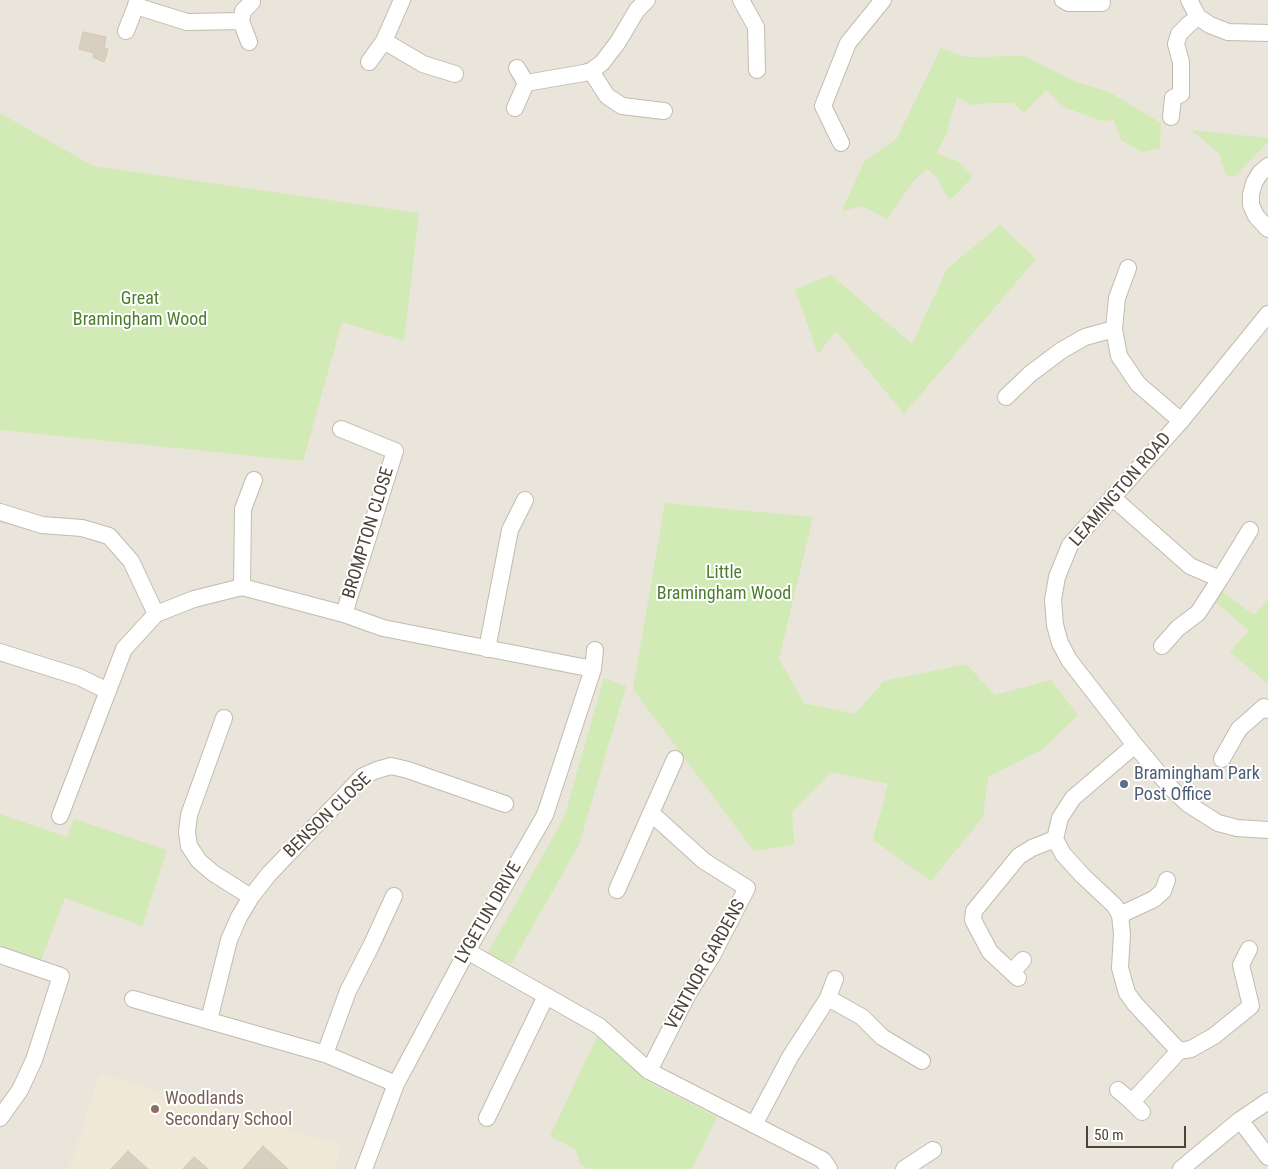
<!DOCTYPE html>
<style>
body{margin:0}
#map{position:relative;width:1268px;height:1169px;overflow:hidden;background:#f6f3ec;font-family:"Roboto Condensed",sans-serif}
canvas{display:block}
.scale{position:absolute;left:1086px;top:1126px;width:100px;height:22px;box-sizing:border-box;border:2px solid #4b4439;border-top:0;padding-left:6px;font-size:15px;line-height:18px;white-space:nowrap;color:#4b4439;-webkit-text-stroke:4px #fff;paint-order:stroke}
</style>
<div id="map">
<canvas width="1268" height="1169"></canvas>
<div class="scale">50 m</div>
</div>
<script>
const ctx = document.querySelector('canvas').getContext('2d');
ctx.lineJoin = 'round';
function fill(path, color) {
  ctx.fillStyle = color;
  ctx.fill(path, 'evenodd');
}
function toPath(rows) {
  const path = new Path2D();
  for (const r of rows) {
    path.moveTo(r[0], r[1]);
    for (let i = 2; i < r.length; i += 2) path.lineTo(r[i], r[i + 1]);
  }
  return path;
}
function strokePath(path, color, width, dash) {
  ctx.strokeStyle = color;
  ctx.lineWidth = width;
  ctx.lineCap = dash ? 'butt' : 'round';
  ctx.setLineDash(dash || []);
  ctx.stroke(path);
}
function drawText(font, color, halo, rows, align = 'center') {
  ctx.font = font + ' "Roboto Condensed",sans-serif';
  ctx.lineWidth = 4;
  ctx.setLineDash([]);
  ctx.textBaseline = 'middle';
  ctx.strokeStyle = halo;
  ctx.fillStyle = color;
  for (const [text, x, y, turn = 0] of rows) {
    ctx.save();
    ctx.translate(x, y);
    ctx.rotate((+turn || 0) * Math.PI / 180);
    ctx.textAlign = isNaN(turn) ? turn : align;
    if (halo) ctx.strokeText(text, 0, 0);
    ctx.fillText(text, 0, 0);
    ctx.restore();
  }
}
fill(toPath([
 [0,0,1268,0,1268,1169,0,1169]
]), '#eae5da');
fill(toPath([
 [100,1074,342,1145,334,1169,69,1169]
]), '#efe8d6');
fill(toPath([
 [941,48,966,57,1024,56,1076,82,1109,92,1161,123,1160,148,1142,152,1121,140,1114,120,1102,121,1063,107,1046,90,1024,113,1013,103,991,103,972,105,957,97,946,135,936,153,959,162,973,176,950,200,942,189,939,179,927,169,915,179,887,219,862,206,842,211,864,162,897,138],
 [0,113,93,166,419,213,404,341,342,322,303,461,0,430],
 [1191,130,1268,138,1268,142,1235,176,1226,176,1219,153],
 [1000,225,1036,259,904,414,836,331,818,354,795,289,831,275,912,344,947,269],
 [665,503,813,517,779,659,804,703,855,714,884,681,966,664,995,695,1051,680,1078,715,1043,749,988,777,983,817,931,881,873,840,888,784,831,772,792,812,794,845,754,851,633,689],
 [1221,591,1254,615,1268,600,1268,684,1230,652,1249,630,1214,601],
 [604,678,626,686,579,845,511,964,486,956,564,818],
 [0,814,67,837,74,819,167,850,142,926,65,898,41,960,0,946],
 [597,1037,650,1083,717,1117,692,1169,589,1169,580,1164,576,1150,550,1136]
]), '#d2eab5');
const building = toPath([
 [83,32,106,37,104,48,108,49,104,62,93,57,94,53,79,49,83,32],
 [263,1146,288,1169,243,1169,263,1146],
 [128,1151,148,1169,111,1169,128,1151],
 [194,1157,208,1169,183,1169,194,1157]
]);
fill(building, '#d8cfc1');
strokePath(building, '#d3c7b4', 1);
const minor = toPath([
 [741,0,756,27,757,70],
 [1063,0,1068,3,1102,3],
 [1189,0,1198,17,1210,25,1228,32,1268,33],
 [136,6,187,22,241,21,249,42],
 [241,21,243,11,252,2],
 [126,31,136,6,137,0],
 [384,41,423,64,455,74],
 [369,62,384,41,402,0],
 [517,68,526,83],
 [591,71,607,96,622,106,664,111],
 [515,108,526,83,584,73,591,71,602,63,618,42,637,10,647,0],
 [1171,117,1173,98,1181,94,1181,62,1176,44,1179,34,1189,24,1198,17],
 [841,143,823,106,848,43,883,0],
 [1268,166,1260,173,1254,183,1251,194,1251,205,1256,216,1268,229],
 [1128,268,1117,298,1114,329,1119,356,1138,384,1181,421],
 [1268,314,1181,421,1070,545,1057,577,1053,600,1055,625,1060,643,1069,660,1135,745,1171,788,1188,804,1218,823,1237,828,1268,830],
 [1006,397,1030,374,1062,350,1085,337,1114,329],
 [341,429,395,451,344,614],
 [1112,497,1190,566,1220,579,1198,613,1178,628,1162,646],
 [0,512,42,525,82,528,109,536,131,561,156,614],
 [1220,579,1250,530],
 [242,587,243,509,254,480],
 [487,649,510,530,525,500],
 [0,652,79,677,108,691],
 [224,718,189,815,187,832,189,846,199,861,213,873,251,897],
 [1135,745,1073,798,1060,818,1055,839,1063,854,1083,876,1115,906,1120,915,1122,934,1120,968,1127,993,1135,1004,1179,1051,1132,1102,1142,1112],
 [1222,759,1239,729,1264,707,1268,710],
 [651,813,675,759],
 [60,816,124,649,156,614,194,599,242,587,344,614,383,628,593,669],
 [617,890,651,813,704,861,747,888,712,956,688,994,649,1071],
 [1120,915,1154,899,1163,891,1167,880],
 [467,951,599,1026,649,1071,823,1160,829,1169],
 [0,955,61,976,34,1060,20,1090,0,1118],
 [1012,972,1023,960],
 [1018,978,990,952,973,920,974,911,1019,856,1032,848,1055,839],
 [828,998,835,979],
 [133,999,325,1054,396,1084],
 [209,1020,229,940,239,917,251,897,269,874,363,776,377,770,391,766,408,770,505,804],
 [1179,1051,1191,1049,1214,1036,1251,1006,1241,965,1249,949],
 [325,1054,348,991,371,946,394,896],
 [1118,1090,1132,1102],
 [487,1118,546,996],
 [1240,1120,1268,1157],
 [754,1125,790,1057,828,998,862,1017,882,1037,922,1061],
 [364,1169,396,1084,467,951,545,815,593,669,595,650],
 [904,1169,933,1150],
 [1181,1169,1240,1120,1268,1101]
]);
strokePath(minor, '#c2bbae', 18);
strokePath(minor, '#fff', 16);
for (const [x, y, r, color] of [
 [1124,784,5,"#5c6f8a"],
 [155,1109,5,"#8d6e63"]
]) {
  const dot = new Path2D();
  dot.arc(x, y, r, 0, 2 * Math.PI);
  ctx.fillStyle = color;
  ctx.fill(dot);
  strokePath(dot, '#fff', 2);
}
drawText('18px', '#4a7f2a', '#fff', [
 ["Great",140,299],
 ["Bramingham Wood",140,320],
 ["Little",724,573],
 ["Bramingham Wood",724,594]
]);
drawText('18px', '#4b4439', '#fff', [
 ["LEAMINGTON ROAD",1121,490,-49],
 ["BROMPTON CLOSE",369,533,-73],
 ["BENSON CLOSE",328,816,-44],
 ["LYGETUN DRIVE",489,913,-60],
 ["VENTNOR GARDENS",706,965,-61]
]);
drawText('18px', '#4e5e75', '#fff', [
 ["Bramingham Park",1134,774],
 ["Post Office",1134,795]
], 'left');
drawText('18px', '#785e54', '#fff', [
 ["Woodlands",165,1099],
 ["Secondary School",165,1120]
], 'left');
</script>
